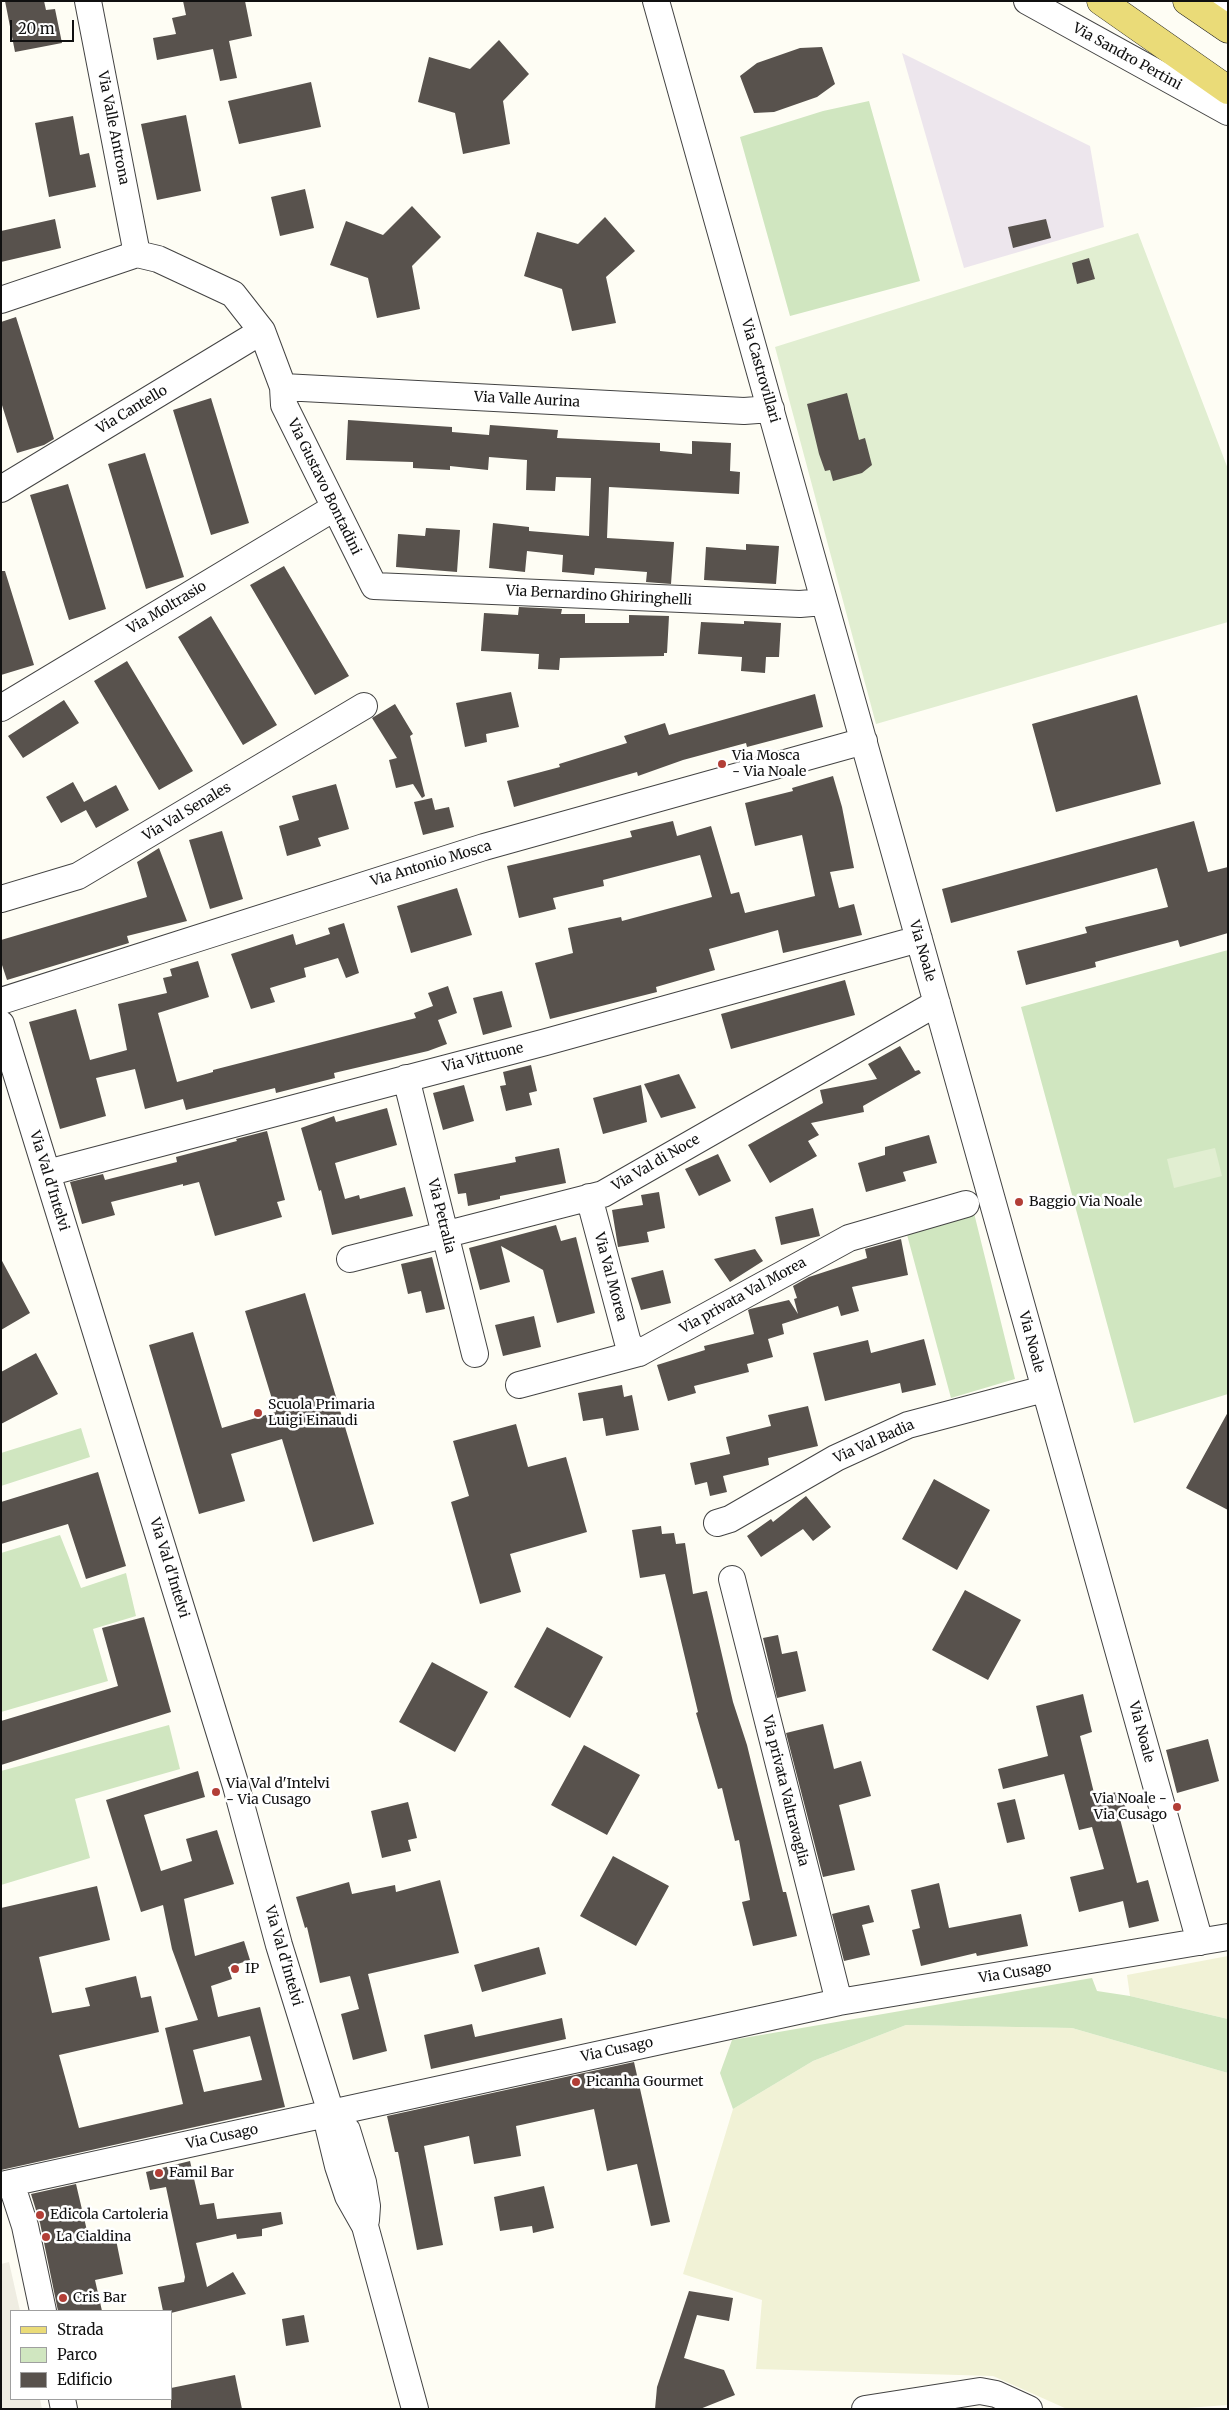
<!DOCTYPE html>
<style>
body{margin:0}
#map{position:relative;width:1229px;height:2410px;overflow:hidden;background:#fefdf4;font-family:Merriweather,serif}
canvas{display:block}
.frame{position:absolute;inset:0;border:2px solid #101010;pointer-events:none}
.legend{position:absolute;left:10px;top:2310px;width:162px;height:90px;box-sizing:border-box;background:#fff;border:1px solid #9f9f9f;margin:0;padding:6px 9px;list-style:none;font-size:15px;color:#101010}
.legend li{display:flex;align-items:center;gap:10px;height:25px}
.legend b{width:25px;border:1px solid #9f9f9f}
.scale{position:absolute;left:10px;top:20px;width:64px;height:22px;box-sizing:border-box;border:2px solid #101010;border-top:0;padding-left:6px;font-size:15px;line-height:18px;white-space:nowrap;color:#101010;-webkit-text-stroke:4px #fff;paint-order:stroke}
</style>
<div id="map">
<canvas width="1229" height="2410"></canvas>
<div class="frame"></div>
<ul class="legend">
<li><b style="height:6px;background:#eadb78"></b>Strada</li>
<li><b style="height:14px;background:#d0e6c0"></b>Parco</li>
<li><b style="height:14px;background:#58524d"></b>Edificio</li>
</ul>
<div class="scale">20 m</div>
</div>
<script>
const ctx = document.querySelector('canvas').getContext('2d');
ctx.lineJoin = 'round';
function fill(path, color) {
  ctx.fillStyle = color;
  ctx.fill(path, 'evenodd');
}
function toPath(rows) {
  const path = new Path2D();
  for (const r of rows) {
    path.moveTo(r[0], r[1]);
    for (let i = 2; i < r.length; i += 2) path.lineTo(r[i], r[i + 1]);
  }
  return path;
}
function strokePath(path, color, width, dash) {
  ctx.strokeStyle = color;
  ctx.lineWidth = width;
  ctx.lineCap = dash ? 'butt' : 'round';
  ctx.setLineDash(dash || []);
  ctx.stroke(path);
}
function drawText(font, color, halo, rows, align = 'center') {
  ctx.font = font + ' Merriweather,serif';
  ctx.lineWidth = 5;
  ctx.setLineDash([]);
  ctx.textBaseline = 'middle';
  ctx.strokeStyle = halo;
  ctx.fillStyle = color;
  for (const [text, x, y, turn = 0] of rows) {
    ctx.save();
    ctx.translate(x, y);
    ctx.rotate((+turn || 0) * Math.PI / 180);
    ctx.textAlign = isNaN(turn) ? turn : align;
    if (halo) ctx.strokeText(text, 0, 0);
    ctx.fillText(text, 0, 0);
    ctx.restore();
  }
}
fill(toPath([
 [902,53,1090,146,1104,227,964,268]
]), '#ede6ed');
fill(toPath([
 [1228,1956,1228,2019,1130,1996,1127,1975],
 [906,2025,1072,2028,1228,2073,1228,2405,1172,2409,1067,2409,993,2376,756,2369,762,2300,683,2274,733,2109,813,2061]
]), '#f1f2d6');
fill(toPath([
 [869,101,920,281,790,316,740,137,823,111],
 [1228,950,1228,1394,1134,1423,1021,1007],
 [974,1213,1015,1379,951,1398,906,1231],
 [81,1428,90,1457,1,1486,1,1453],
 [60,1535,81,1588,126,1573,136,1616,93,1629,108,1681,1,1712,1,1553],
 [169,1725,180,1769,75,1799,90,1858,1,1885,1,1771],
 [1092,1978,1097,1991,1130,1996,1228,2019,1228,2073,1072,2028,906,2025,813,2061,733,2109,720,2073,732,2040]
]), '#d0e6c0');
fill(toPath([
 [1138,233,1228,469,1228,622,876,724,775,347],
 [1215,1148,1222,1176,1174,1188,1167,1159]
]), '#e1eed1');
fill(toPath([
 [9,2262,20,2311,11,2311,11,2399,40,2399,42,2409,1,2409,1,2264]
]), '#efede2');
fill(toPath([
 [5,1,44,1,46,10,55,9,62,43,15,52],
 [183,1,245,1,252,36,229,41,237,78,220,81,213,49,157,60,153,38,176,34,172,18,186,15],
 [499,40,529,74,503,101,510,144,463,154,455,113,418,102,429,57,470,69],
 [822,47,835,84,817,97,774,112,754,113,740,76,757,63,800,48],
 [311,82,321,127,239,144,228,101],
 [186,115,201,191,157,200,141,124],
 [73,116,80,155,89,153,96,187,49,197,35,123],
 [305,189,314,228,280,236,271,197],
 [412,206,441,237,412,266,420,309,377,318,368,278,330,265,346,221,383,235],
 [605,217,635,251,606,277,616,323,572,331,562,289,524,276,537,232,578,244],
 [55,219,61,248,1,262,1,231],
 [1046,219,1051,238,1013,248,1008,227],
 [1089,258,1095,279,1077,284,1072,263],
 [16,317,54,439,44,445,17,453,1,402,1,322],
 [847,393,859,440,865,438,872,465,862,473,833,481,830,470,825,471,819,454,807,404],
 [211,398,249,523,211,535,173,410],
 [348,420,452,427,452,432,489,435,490,425,558,430,557,438,660,443,660,451,692,454,692,441,731,443,730,471,740,472,739,494,609,487,607,538,674,542,671,584,646,582,647,572,595,568,594,575,562,572,563,555,527,551,525,572,489,568,493,523,529,527,529,531,589,536,591,478,556,477,555,491,526,490,527,460,489,457,488,470,450,466,450,470,413,468,413,462,346,460],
 [145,453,184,577,146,589,108,464],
 [68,484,106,609,69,620,30,495],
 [426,528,460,530,457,572,396,567,398,534,425,536],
 [746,544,779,546,776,584,704,580,706,547,746,550],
 [284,566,349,676,315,695,250,585],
 [1,571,5,571,34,665,1,675],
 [519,607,562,609,561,614,585,614,585,623,629,623,629,615,669,616,667,653,664,653,664,656,560,658,559,670,538,669,539,654,481,651,484,613,518,615],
 [211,616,277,725,243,745,178,637],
 [744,621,781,623,779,657,766,657,765,673,741,671,742,657,698,654,701,622,744,624],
 [127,661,193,771,159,790,94,681],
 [511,692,519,727,486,734,487,742,465,747,456,703],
 [815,694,823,727,747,747,746,743,683,760,638,776,637,772,514,807,507,781,560,767,559,764,627,743,624,736,665,723,669,735],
 [1137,695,1161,784,1056,812,1032,724],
 [64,700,79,723,23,758,8,736],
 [395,704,413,734,410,736,425,796,422,798,413,784,396,788,389,760,397,758,372,718],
 [833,776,842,807,854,868,830,872,839,908,854,904,862,935,783,953,778,930,709,949,715,970,656,987,657,992,550,1019,535,963,573,953,568,928,621,917,622,921,712,897,700,855,603,880,604,886,553,898,556,909,519,918,507,866,632,837,630,831,673,821,677,836,711,826,731,894,739,892,745,913,815,896,802,835,755,846,745,803,793,791,792,788],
 [73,782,84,802,116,785,129,810,96,828,86,810,61,823,46,797],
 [336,784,349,829,318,838,321,846,287,856,279,826,299,820,292,796],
 [432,798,435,810,449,807,454,827,423,835,414,802],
 [1194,821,1208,872,1228,867,1228,933,1180,947,1178,940,1095,962,1096,967,1026,985,1017,951,1087,933,1085,927,1168,907,1157,868,951,923,942,889],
 [222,831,243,899,210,909,189,840],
 [159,848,187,921,127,936,129,943,7,980,1,962,1,940,147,897,137,862],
 [457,888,472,935,411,953,397,906],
 [344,923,359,973,346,978,338,958,304,968,306,977,270,988,275,1002,251,1009,231,954,293,934,296,945,330,934,328,928],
 [198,961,209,997,158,1013,177,1082,213,1072,213,1070,416,1018,414,1013,433,1006,428,993,448,986,457,1013,438,1020,447,1044,428,1051,334,1073,335,1078,276,1093,275,1088,186,1110,183,1099,145,1109,135,1069,96,1078,106,1116,60,1129,29,1022,76,1009,90,1060,127,1050,118,1004,167,993,163,978,172,976,170,969],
 [845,980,855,1015,731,1049,721,1014],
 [502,991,512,1027,483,1035,473,998],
 [900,1046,915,1071,919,1070,921,1073,863,1106,864,1112,811,1123,819,1135,808,1141,817,1156,770,1183,748,1145,823,1103,820,1090,877,1079,868,1064],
 [531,1065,537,1091,529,1093,532,1105,506,1111,500,1086,506,1085,503,1072],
 [679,1074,696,1108,661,1118,644,1084],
 [464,1085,474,1121,443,1130,433,1093],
 [641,1085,647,1122,603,1134,593,1098],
 [387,1108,397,1145,335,1163,345,1199,359,1195,360,1199,405,1187,413,1216,332,1235,321,1190,319,1191,301,1128,334,1116,336,1122],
 [267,1131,285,1200,277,1202,282,1217,215,1236,199,1182,183,1186,183,1184,111,1202,115,1215,82,1224,70,1182,103,1174,105,1180,177,1162,176,1157,237,1141,236,1139],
 [929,1135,937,1163,903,1172,906,1181,866,1192,858,1163,885,1155,885,1147],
 [559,1148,566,1183,500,1196,500,1199,468,1206,466,1193,458,1194,454,1174,516,1162,515,1157],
 [718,1154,731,1181,699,1196,685,1169],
 [659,1192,665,1228,647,1232,649,1242,618,1247,612,1210,643,1205,641,1195],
 [813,1208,820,1236,781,1245,775,1217],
 [556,1225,561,1241,576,1237,595,1313,557,1323,543,1270,501,1246,510,1282,480,1290,469,1248],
 [901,1239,908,1275,852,1287,859,1311,841,1316,838,1306,782,1324,784,1334,768,1339,773,1357,747,1364,749,1372,694,1386,696,1393,668,1401,657,1365,705,1350,704,1346,754,1334,748,1310,750,1309,789,1300,798,1314,794,1299,797,1298,793,1286,809,1277,867,1258,865,1249],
 [755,1249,763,1261,730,1282,714,1259],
 [432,1257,445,1309,426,1313,421,1291,408,1294,401,1264],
 [1,1259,30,1313,1,1330],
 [663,1270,671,1303,641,1310,631,1278],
 [305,1293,374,1524,313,1542,282,1439,231,1454,245,1501,199,1514,149,1345,193,1332,222,1428,276,1412,245,1311],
 [534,1316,541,1347,503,1356,495,1325],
 [924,1339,936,1385,902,1393,900,1383,825,1401,813,1353,868,1340,871,1353],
 [36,1353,58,1394,1,1424,1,1372],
 [622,1385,624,1397,632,1395,639,1430,606,1436,603,1418,583,1421,578,1393],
 [808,1406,818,1446,768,1458,769,1465,723,1476,727,1492,710,1496,707,1482,695,1485,690,1463,730,1454,726,1437,771,1426,768,1415],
 [1228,1412,1228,1510,1186,1488],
 [516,1424,528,1467,566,1457,587,1532,510,1554,521,1592,480,1604,451,1502,469,1496,453,1441],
 [98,1472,126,1566,86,1579,68,1524,1,1544,1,1502],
 [934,1479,990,1510,957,1570,902,1539],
 [806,1496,831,1527,813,1541,803,1529,761,1557,747,1536,771,1519,773,1522],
 [661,1526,662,1534,674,1533,676,1544,685,1543,693,1594,707,1591,733,1702,747,1745,783,1892,786,1892,797,1936,753,1946,742,1902,750,1900,739,1840,735,1841,722,1788,718,1789,696,1713,698,1712,665,1574,640,1578,632,1530],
 [965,1590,1021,1620,988,1680,932,1650],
 [144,1617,171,1712,1,1765,1,1721,118,1686,102,1628],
 [547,1627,603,1657,570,1718,514,1687],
 [778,1635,782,1654,797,1651,806,1691,777,1698,763,1638],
 [432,1662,488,1692,455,1752,399,1722],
 [1083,1694,1092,1732,1080,1736,1095,1797,1121,1791,1128,1817,1120,1819,1137,1883,1148,1880,1159,1921,1129,1928,1123,1901,1079,1912,1070,1877,1104,1869,1092,1827,1079,1830,1064,1774,1003,1789,998,1769,1048,1756,1036,1706],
 [823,1724,834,1769,861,1761,871,1796,839,1805,855,1870,823,1877,786,1733],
 [1208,1739,1219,1781,1177,1793,1166,1750],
 [584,1745,640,1775,607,1835,551,1805],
 [198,1771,205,1797,144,1815,161,1871,192,1861,186,1839,217,1830,234,1884,184,1899,195,1956,244,1941,250,1960,228,1967,232,1979,211,1986,218,2017,260,2007,285,2107,1,2170,1,1908,97,1886,110,1940,39,1957,52,2013,90,2006,85,1988,136,1976,141,1998,151,1996,159,2032,59,2055,79,2128,183,2104,165,2028,198,2020,172,1949,163,1905,141,1912,106,1800],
 [250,2036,262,2080,204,2092,193,2050],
 [1015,1799,1025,1839,1007,1843,997,1803],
 [408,1802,417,1838,408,1840,411,1851,382,1858,371,1811],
 [613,1856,669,1886,636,1946,580,1916],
 [440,1880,459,1953,368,1974,387,2051,353,2060,341,2014,359,2009,350,1976,320,1983,307,1927,305,1928,296,1897,349,1882,352,1894,395,1885,396,1892],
 [939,1883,949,1928,1021,1914,1028,1946,977,1956,976,1953,921,1966,912,1930,920,1928,911,1890],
 [869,1905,874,1922,862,1925,870,1955,844,1961,832,1914],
 [539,1947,546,1974,482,1992,474,1965],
 [562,2018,566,2039,431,2069,424,2035,472,2024,475,2037],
 [634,2062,670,2222,651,2226,637,2164,607,2171,594,2109,516,2126,521,2156,474,2164,469,2136,424,2146,443,2245,417,2250,398,2152,395,2152,387,2116],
 [190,2161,200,2205,214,2203,217,2219,281,2212,283,2224,262,2229,262,2236,237,2239,236,2234,196,2243,207,2287,233,2272,246,2294,171,2313,171,2311,163,2311,158,2287,184,2282,185,2277,166,2187,150,2190,146,2172],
 [76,2184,88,2235,114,2230,123,2274,95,2280,102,2311,58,2311,40,2223,31,2194],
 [544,2186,554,2228,533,2233,532,2226,500,2231,494,2197],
 [689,2291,733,2298,729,2321,697,2315,684,2358,724,2370,735,2395,700,2409,655,2409,657,2387],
 [304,2315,309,2342,286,2346,282,2319],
 [235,2375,242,2409,171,2409,171,2388]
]), '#58524d');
const minor = toPath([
 [88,1,137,254],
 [656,1,1200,1942],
 [1027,1,1228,112],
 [1215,1,1228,12],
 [1,300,137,254,158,259,233,294,262,331,283,387,284,405,374,586,800,604,824,602],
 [283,387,744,411,771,409],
 [1,489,262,331],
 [1,708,334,508],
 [1,899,78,876,364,706],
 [1,1001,484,847,864,741],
 [1,1024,236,1786,279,1945,331,2113,329,2129,338,2166,348,2196,365,2226,415,2409],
 [406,1078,475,1354],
 [47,1173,546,1042,919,939],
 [589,1197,628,1343,639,1353],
 [350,1259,603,1194,937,1003],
 [519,1385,639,1353,849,1238,966,1204],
 [717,1523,730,1519,836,1458,908,1425,1044,1389],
 [732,1579,839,2002],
 [333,2115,347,2130,363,2182,367,2206,366,2220],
 [11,2183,25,2226,43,2311],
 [1,2185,839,2002,1228,1937],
 [62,2399,64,2409],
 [865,2409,980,2391,996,2394,1029,2409]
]);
const major = toPath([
 [1101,1,1228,90],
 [1187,1,1228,29]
]);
strokePath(minor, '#434343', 28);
strokePath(major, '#212121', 29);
strokePath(minor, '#fff', 26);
strokePath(major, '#eadb78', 28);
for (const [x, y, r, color] of [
 [722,764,5,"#b23e36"],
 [1019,1202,5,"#b23e36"],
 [258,1413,5,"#b23e36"],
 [216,1792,5,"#b23e36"],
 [1177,1807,5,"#b23e36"],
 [235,1969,5,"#b23e36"],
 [576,2082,5,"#b23e36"],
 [159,2173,5,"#b23e36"],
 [40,2215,5,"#b23e36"],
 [46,2237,5,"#b23e36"],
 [63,2298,5,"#b23e36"]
]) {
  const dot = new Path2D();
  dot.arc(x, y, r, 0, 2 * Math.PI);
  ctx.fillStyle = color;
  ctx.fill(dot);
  strokePath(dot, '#fff', 2);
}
drawText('14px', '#101010', '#fff', [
 ["Via Sandro Pertini",1127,57,29],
 ["Via Valle Antrona",113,128,79],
 ["Via Castrovillari",760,371,74],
 ["Via Valle Aurina",527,400,3],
 ["Via Cantello",132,410,-31],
 ["Via Gustavo Bontadini",324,487,64],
 ["Via Bernardino Ghiringhelli",599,596,3],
 ["Via Moltrasio",167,608,-31],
 ["Via Val Senales",187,812,-31],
 ["Via Antonio Mosca",431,864,-17],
 ["Via Noale",922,951,74],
 ["Via Vittuone",483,1058,-14],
 ["Via Val di Noce",656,1163,-30],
 ["Via Val d'Intelvi",49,1181,73],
 ["Via Petralia",441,1216,76],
 ["Via Val Morea",610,1277,75],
 ["Via privata Val Morea",743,1296,-29],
 ["Via Noale",1031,1342,75],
 ["Via Val Badia",874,1442,-24],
 ["Via Val d'Intelvi",169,1568,73],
 ["Via Noale",1141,1732,75],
 ["Via privata Valtravaglia",785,1791,76],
 ["Via Val d'Intelvi",283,1956,74],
 ["Via Cusago",1015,1973,-9],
 ["Via Cusago",617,2050,-12],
 ["Via Cusago",222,2137,-12]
]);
drawText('14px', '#101010', '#fff', [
 ["Via Mosca",732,756],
 ["- Via Noale",732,772],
 ["Baggio Via Noale",1029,1202],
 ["Scuola Primaria",268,1405],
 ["Luigi Einaudi",268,1421],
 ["Via Val d'Intelvi",226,1784],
 ["- Via Cusago",226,1800],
 ["Via Noale -",1167,1799,"right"],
 ["Via Cusago",1167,1815,"right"],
 ["IP",245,1969],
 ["Picanha Gourmet",586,2082],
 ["Famil Bar",169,2173],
 ["Edicola Cartoleria",50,2215],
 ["La Cialdina",56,2237],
 ["Cris Bar",73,2298]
], 'left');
</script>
